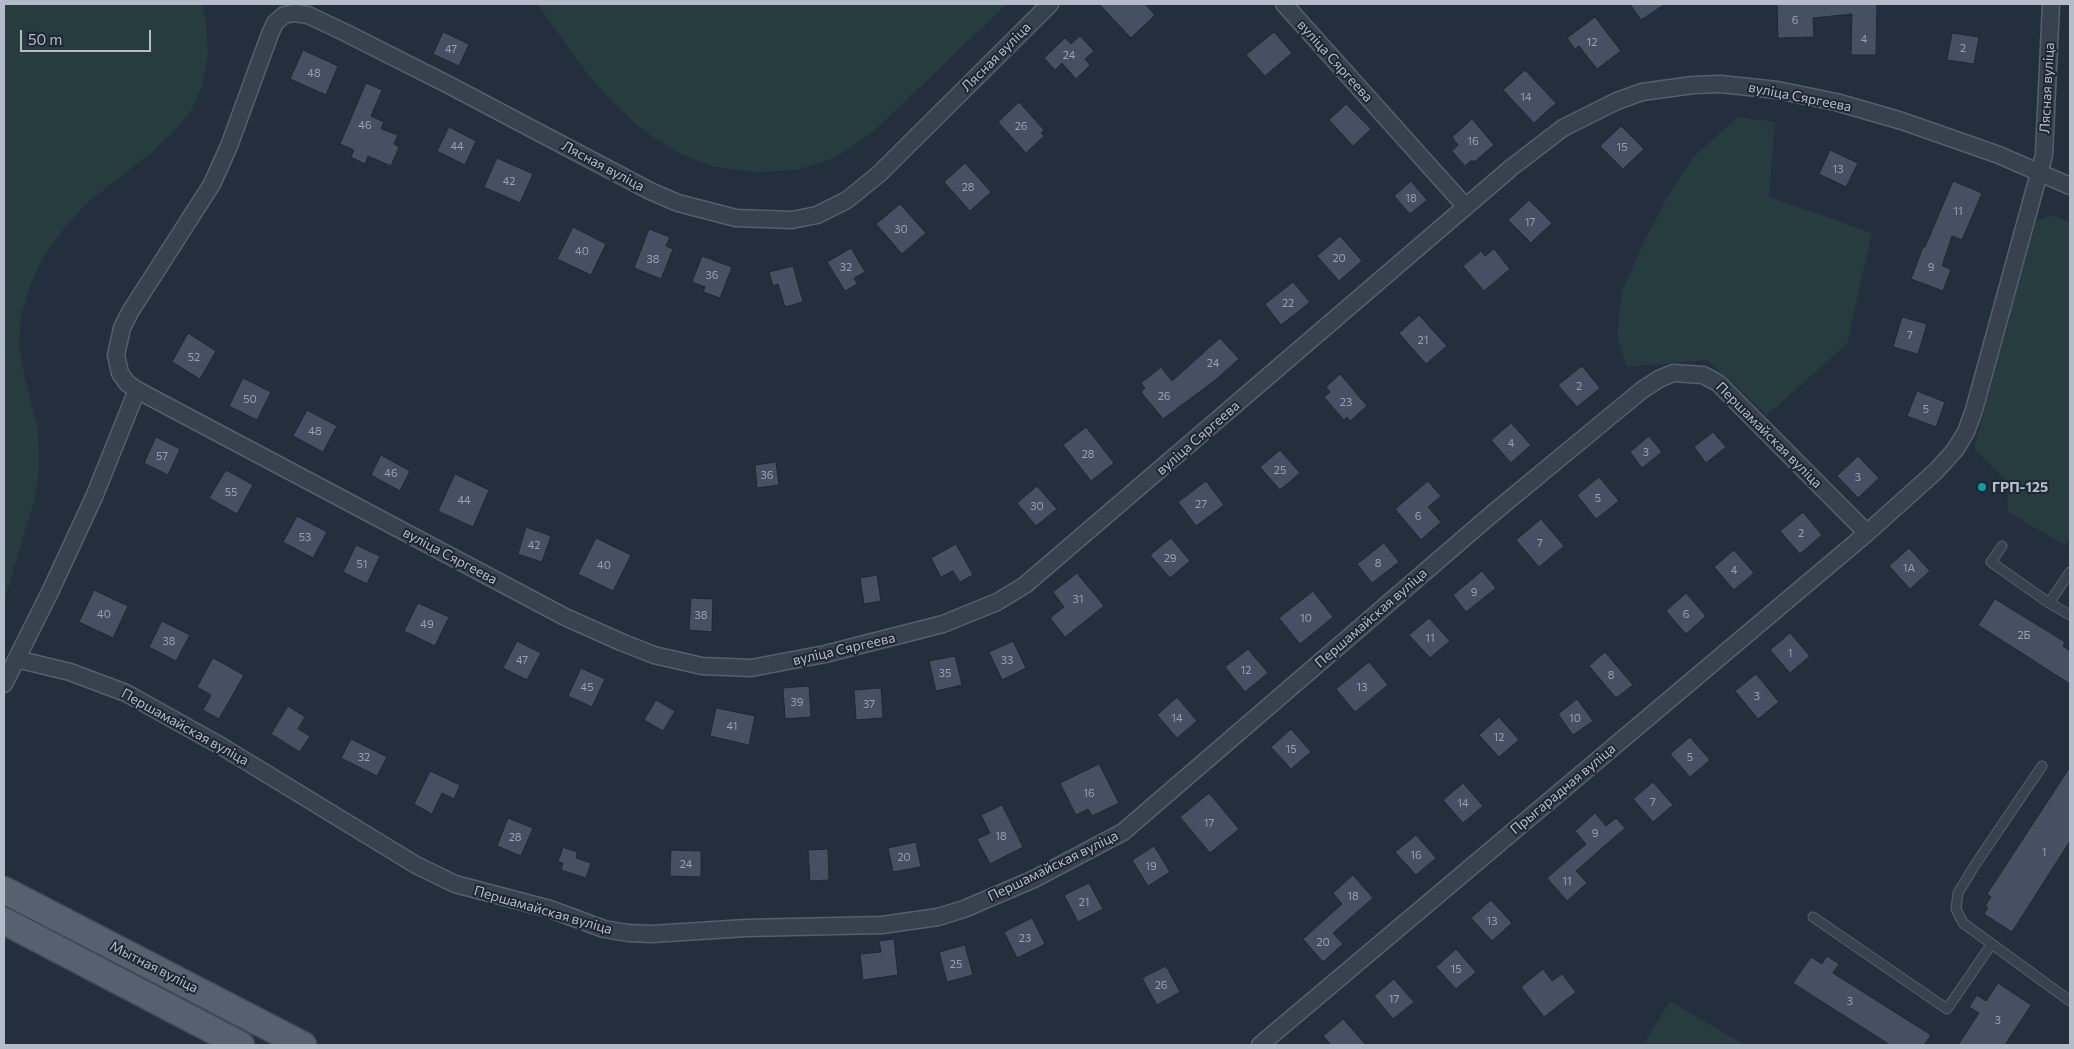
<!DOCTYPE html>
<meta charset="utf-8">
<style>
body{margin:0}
#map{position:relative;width:2074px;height:1049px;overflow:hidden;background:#242f3e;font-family:Commissioner,sans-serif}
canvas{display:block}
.frame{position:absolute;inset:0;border:5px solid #b4bcc9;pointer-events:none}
.scale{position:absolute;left:20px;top:30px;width:131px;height:22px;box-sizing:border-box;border:2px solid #b4bcc9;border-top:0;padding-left:6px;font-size:15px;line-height:18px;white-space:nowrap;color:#b4bcc9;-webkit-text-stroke:4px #1d2633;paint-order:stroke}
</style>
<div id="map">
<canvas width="2074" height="1049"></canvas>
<div class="frame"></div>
<div class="scale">50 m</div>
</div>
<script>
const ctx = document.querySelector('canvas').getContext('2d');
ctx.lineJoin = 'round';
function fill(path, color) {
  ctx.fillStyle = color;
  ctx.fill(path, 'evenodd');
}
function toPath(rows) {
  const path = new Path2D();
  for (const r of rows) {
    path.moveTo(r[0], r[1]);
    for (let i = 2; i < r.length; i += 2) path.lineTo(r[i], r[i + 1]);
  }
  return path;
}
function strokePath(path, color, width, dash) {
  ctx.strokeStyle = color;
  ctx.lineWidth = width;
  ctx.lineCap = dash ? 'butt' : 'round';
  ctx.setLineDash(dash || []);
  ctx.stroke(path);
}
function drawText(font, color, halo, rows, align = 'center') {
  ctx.font = font + ' Commissioner,sans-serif';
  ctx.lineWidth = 4;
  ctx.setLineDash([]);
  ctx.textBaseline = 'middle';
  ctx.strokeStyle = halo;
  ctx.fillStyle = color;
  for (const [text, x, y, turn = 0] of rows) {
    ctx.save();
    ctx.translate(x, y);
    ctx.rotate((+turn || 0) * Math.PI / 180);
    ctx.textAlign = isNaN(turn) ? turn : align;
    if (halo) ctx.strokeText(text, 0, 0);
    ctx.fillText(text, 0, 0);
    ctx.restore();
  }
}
fill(toPath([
 [4,4,202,4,206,20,208,54,203,83,192,109,174,132,152,152,87,203,62,231,42,260,30,285,21,317,19,346,24,374,38,429,39,458,38,481,34,502,4,601],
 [537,4,1007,4,874,131,835,158,796,170,754,172,715,167,678,153,644,131,614,104,586,72],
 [1738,117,1775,122,1769,197,1872,233,1847,344,1767,415,1707,360,1627,367,1617,337,1622,292,1645,239,1664,203,1693,157],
 [2053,215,2070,223,2070,538,2065,545,2008,512,2007,481,1974,448,2035,222],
 [1670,1001,1745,1045,1651,1045,1645,1042]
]), '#263c3f');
const building = toPath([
 [1099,4,1145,4,1155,15,1131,38,1099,4],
 [1630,4,1665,4,1641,20,1630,4],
 [1777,4,1877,4,1876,55,1851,55,1852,14,1813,18,1814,37,1778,38,1777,4],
 [1595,17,1621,51,1597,69,1579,46,1575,49,1567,38,1595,17],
 [443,32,469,44,459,66,433,54,443,32],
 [1274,32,1292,53,1265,76,1246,55,1274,32],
 [1952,33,1979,37,1974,64,1947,60,1952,33],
 [1080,36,1094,51,1085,59,1090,65,1076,79,1062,63,1055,70,1044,58,1065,38,1071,44,1080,36],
 [303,50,338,66,326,95,290,79,303,50],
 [1525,70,1556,103,1534,123,1503,90,1525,70],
 [366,83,382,90,371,116,384,122,381,129,398,135,394,144,399,147,391,166,368,156,365,164,351,157,354,150,340,144,366,83],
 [1019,102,1044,130,1041,133,1044,136,1026,153,998,122,1019,102],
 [1346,104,1371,129,1353,146,1329,120,1346,104],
 [1472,119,1494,145,1474,162,1472,160,1465,166,1452,151,1458,145,1452,137,1472,119],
 [1621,126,1644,149,1623,169,1600,146,1621,126],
 [449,127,476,141,465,165,437,151,449,127],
 [1830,150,1858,163,1846,187,1819,174,1830,150],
 [497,158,533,174,520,203,484,187,497,158],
 [965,163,991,192,970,211,944,182,965,163],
 [1411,181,1427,200,1410,214,1394,196,1411,181],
 [1953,181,1982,193,1962,240,1952,236,1942,266,1951,269,1943,291,1911,279,1923,247,1925,247,1953,181],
 [1529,200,1552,223,1531,243,1508,220,1529,200],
 [900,204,926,233,902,254,876,224,900,204],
 [573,227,606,244,591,275,557,259,573,227],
 [649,229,670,237,666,246,673,249,661,279,634,268,649,229],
 [1340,236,1362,261,1339,281,1317,256,1340,236],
 [851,248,865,272,854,278,857,284,845,291,827,262,851,248],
 [1494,249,1510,269,1484,291,1463,266,1481,251,1485,256,1494,249],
 [702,256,732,267,720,298,703,292,705,287,692,282,702,256],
 [793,266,803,302,785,307,778,284,773,286,769,272,793,266],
 [1293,282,1310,302,1281,325,1265,304,1293,282],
 [1419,315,1447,346,1426,364,1399,333,1419,315],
 [1902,317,1927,324,1918,354,1893,347,1902,317],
 [188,333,216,351,200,379,172,362,188,333],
 [1220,338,1239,359,1214,381,1163,419,1141,392,1145,388,1141,383,1161,367,1172,381,1220,338],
 [1582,366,1600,388,1577,407,1558,385,1582,366],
 [1340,374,1367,406,1350,421,1347,417,1344,420,1324,397,1330,392,1326,387,1340,374],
 [243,378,271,392,257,420,229,406,243,378],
 [1917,391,1945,402,1936,427,1907,416,1917,391],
 [307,410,337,426,323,452,293,436,307,410],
 [1511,423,1531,445,1511,463,1491,440,1511,423],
 [1086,427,1114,463,1091,481,1063,445,1086,427],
 [1713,432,1726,447,1706,463,1694,447,1713,432],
 [1649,436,1662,452,1642,468,1630,452,1649,436],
 [156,437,180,449,168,475,144,463,156,437],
 [1280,450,1300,473,1280,490,1260,467,1280,450],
 [381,455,410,471,400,491,371,475,381,455],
 [1858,456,1879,478,1858,498,1837,476,1858,456],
 [776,462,779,485,757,488,755,465,776,462],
 [226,470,253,485,237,514,209,498,226,470],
 [455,474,489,490,473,527,438,511,455,474],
 [1599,477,1619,501,1596,519,1577,495,1599,477],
 [1206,481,1224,505,1196,526,1178,502,1206,481],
 [1428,481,1441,496,1428,507,1441,522,1421,540,1395,509,1428,481],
 [1037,486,1057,509,1036,526,1017,503,1037,486],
 [1803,512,1822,535,1800,554,1780,531,1803,512],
 [297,516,327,532,313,558,283,542,297,516],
 [1541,519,1564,546,1539,567,1516,540,1541,519],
 [526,527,551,536,542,562,518,554,526,527],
 [596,538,631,555,613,591,578,574,596,538],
 [1171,538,1190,561,1170,578,1150,555,1171,538],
 [1384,543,1399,562,1372,583,1357,564,1384,543],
 [956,544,973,575,960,582,953,571,941,577,931,558,956,544],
 [356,545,380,556,367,584,343,572,356,545],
 [1909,548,1930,571,1910,589,1889,566,1909,548],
 [1734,550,1754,573,1734,590,1714,567,1734,550],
 [1482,571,1496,588,1466,612,1453,595,1482,571],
 [1077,573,1104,606,1065,637,1050,618,1064,607,1053,592,1077,573],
 [877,575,881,601,864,604,860,578,877,575],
 [94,590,128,606,113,638,79,622,94,590],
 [1313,591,1333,617,1300,644,1279,618,1313,591],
 [1686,593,1706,616,1686,634,1666,611,1686,593],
 [691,598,713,599,712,632,689,630,691,598],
 [1995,599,2065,642,2063,646,2070,651,2070,684,1978,625,1995,599],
 [418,603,449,617,435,646,404,631,418,603],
 [1429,618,1450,641,1430,658,1409,635,1429,618],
 [162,621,190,635,176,661,149,647,162,621],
 [1790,633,1810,656,1790,673,1770,650,1790,633],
 [517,641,541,653,527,680,503,668,517,641],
 [1013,641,1026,668,1002,680,989,652,1013,641],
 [1248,649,1268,673,1245,692,1225,667,1248,649],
 [1605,652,1633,685,1616,698,1589,666,1605,652],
 [955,656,962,685,936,691,929,661,955,656],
 [213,658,244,675,219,719,203,710,211,695,197,687,213,658],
 [1369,662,1388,685,1355,712,1336,689,1369,662],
 [581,668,605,679,592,707,568,696,581,668],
 [1756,674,1779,702,1758,719,1735,691,1756,674],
 [809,686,811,717,785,719,783,688,809,686],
 [881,688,883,718,856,720,854,690,881,688],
 [1177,697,1197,721,1177,738,1157,715,1177,697],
 [1577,699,1593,721,1573,735,1558,714,1577,699],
 [656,700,675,711,663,731,644,720,656,700],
 [288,706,305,717,298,729,310,736,300,752,271,734,288,706],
 [716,708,755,716,749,745,710,736,716,708],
 [1499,717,1519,740,1499,757,1479,735,1499,717],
 [1291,729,1311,752,1291,769,1271,747,1291,729],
 [1690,737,1710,760,1690,777,1670,754,1690,737],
 [351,739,387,757,377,776,341,758,351,739],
 [1099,764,1119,803,1092,816,1088,809,1076,815,1060,783,1099,764],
 [2070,767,2070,841,2012,932,1984,914,1988,908,1985,906,1991,897,1987,894,2070,767],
 [430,771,460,785,454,799,442,793,432,814,414,804,430,771],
 [1653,782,1673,805,1653,822,1633,799,1653,782],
 [1463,783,1483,806,1463,823,1443,800,1463,783],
 [1209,793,1239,829,1210,853,1180,817,1209,793],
 [1002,805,1023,847,990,864,977,839,990,833,981,815,1002,805],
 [1595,813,1606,826,1616,818,1625,828,1576,871,1587,883,1567,901,1547,878,1586,844,1575,831,1595,813],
 [508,818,533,828,521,856,497,846,508,818],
 [1416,835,1436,858,1416,875,1395,852,1416,835],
 [916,842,921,867,893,872,888,848,916,842],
 [1154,846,1170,872,1148,886,1132,860,1154,846],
 [563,847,577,852,576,858,591,863,586,878,561,870,563,863,558,862,563,847],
 [828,849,829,880,810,881,808,850,828,849],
 [671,850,701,851,701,877,670,876,671,850],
 [1353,875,1373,898,1333,933,1343,944,1323,962,1303,939,1342,904,1333,893,1353,875],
 [1089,883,1103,909,1078,922,1064,895,1089,883],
 [1491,900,1512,923,1492,941,1471,918,1491,900],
 [1032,918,1045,944,1017,958,1004,932,1032,918],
 [894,939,898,975,863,980,860,954,881,952,879,941,894,939],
 [965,945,973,975,947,982,939,952,965,945],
 [1456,949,1476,972,1456,989,1436,967,1456,949],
 [1827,956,1839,964,1833,973,1931,1035,1924,1045,1890,1045,1793,983,1811,957,1822,964,1827,956],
 [1166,966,1180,992,1157,1005,1142,978,1166,966],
 [1543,969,1552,981,1562,974,1576,992,1544,1017,1521,987,1543,969],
 [1394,979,1414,1002,1393,1019,1374,996,1394,979],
 [1998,983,2031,1005,2005,1045,1958,1045,1979,1013,1969,1007,1977,995,1986,1001,1998,983],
 [1343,1019,1366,1045,1331,1045,1323,1036,1343,1019]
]);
fill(building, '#455162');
strokePath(building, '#1f2835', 1);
const service = toPath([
 [2002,546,1991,562,2049,603,2070,615],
 [2049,603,2070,572],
 [2042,766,1975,865,1958,893,1956,909,1963,923,2070,1001],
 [1813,917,1947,1009,1991,945]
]);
const minor = toPath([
 [1050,4,879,174,847,200,817,215,792,220,736,218,678,203,650,191,447,84,346,33,308,15,294,13,284,15,275,23,270,34,229,146,212,184,130,312,122,328,116,355,120,373,127,383,137,390,565,617,621,642,654,655,702,666,751,668,825,654,943,624,997,602,1025,585,1512,167,1563,128,1617,101,1642,92,1693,85,1721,84,1777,90,1836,102,1902,121,1999,155,2070,186],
 [1284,4,1466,207],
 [16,659,70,672,126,693,221,746,416,865,455,884,550,909,604,929,628,933,652,934,746,928,882,925,938,917,964,909,1034,879,1123,832,1492,514,1642,390,1659,379,1673,373,1703,375,1718,383,1867,533],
 [4,684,50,592,94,497,137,390],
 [1260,1045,1867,533,1936,471,1955,450,1966,432,1974,410,2044,155,2051,4]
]);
const primary = toPath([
 [4,890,303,1045],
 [4,921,241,1045]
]);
strokePath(service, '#565f6c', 11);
strokePath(minor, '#565f6c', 19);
strokePath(primary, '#414a57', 29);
strokePath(service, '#38414e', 9);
strokePath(minor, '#38414e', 16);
strokePath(primary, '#56606e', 26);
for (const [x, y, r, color] of [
 [1982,487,5,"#0f9aa8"]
]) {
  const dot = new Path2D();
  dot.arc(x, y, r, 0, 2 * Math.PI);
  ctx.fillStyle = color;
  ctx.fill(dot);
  strokePath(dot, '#1d2633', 2);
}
drawText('11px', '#98a1af', null, [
 ["6",1795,20],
 ["4",1864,39],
 ["12",1592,42],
 ["2",1963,48],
 ["47",451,49],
 ["24",1069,55],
 ["48",314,73],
 ["14",1526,97],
 ["46",365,125],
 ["26",1021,126],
 ["16",1473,141],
 ["44",457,146],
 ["15",1622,147],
 ["13",1838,169],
 ["42",509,181],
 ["28",968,187],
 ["18",1411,198],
 ["11",1958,211],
 ["17",1530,222],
 ["30",901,229],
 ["40",582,251],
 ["20",1339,258],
 ["38",653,259],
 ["32",846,267],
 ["9",1931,267],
 ["36",712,275],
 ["22",1288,303],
 ["7",1910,335],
 ["21",1423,340],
 ["52",194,357],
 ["24",1213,363],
 ["2",1579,386],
 ["26",1164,396],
 ["50",250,399],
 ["23",1346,402],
 ["5",1926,409],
 ["48",315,431],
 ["4",1511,443],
 ["3",1646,452],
 ["28",1088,454],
 ["57",162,456],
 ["25",1280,470],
 ["46",391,473],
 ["36",767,475],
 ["3",1858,477],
 ["55",231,492],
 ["5",1598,498],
 ["44",464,500],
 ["27",1201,504],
 ["30",1037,506],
 ["6",1418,516],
 ["2",1801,533],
 ["53",305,537],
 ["7",1540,543],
 ["42",534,545],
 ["29",1170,558],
 ["8",1378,563],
 ["51",362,564],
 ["40",604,565],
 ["1А",1909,568],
 ["4",1734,570],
 ["9",1474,592],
 ["31",1078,599],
 ["40",104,614],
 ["6",1686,614],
 ["38",701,615],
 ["10",1306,618],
 ["49",427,624],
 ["2Б",2024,635],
 ["11",1430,638],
 ["38",169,641],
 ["1",1790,653],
 ["47",522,660],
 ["33",1007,660],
 ["12",1246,670],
 ["35",945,673],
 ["8",1611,675],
 ["45",587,687],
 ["13",1362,687],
 ["3",1757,696],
 ["39",797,702],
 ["37",869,704],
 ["14",1177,718],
 ["10",1575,718],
 ["41",732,726],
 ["12",1499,737],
 ["15",1291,749],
 ["32",364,757],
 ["5",1690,757],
 ["16",1089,793],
 ["7",1653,802],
 ["14",1463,803],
 ["17",1209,823],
 ["9",1595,833],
 ["18",1001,836],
 ["28",515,837],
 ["1",2044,852],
 ["16",1416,855],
 ["20",904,857],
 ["24",686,864],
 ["19",1151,866],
 ["11",1567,881],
 ["18",1353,896],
 ["21",1084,902],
 ["13",1492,921],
 ["23",1025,938],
 ["20",1323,942],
 ["25",956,964],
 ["15",1456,969],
 ["26",1161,985],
 ["17",1394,999],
 ["3",1850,1001],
 ["3",1998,1020]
]);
drawText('14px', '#b4bcc9', '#1d2633', [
 ["Лясная вуліца",996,57,-45],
 ["вуліца Сяргеева",1335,61,48],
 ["Лясная вуліца",2047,88,-87],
 ["вуліца Сяргеева",1800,97,11],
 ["Лясная вуліца",603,166,28],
 ["Першамайская вуліца",1769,435,45],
 ["вуліца Сяргеева",1198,438,-41],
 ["вуліца Сяргеева",450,556,28],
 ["Першамайская вуліца",1371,618,-41],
 ["вуліца Сяргеева",844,649,-13],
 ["Першамайская вуліца",185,727,29],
 ["Прыгарадная вуліца",1563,789,-40],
 ["Першамайская вуліца",1053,866,-26],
 ["Першамайская вуліца",543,910,16],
 ["Мытная вуліца",154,967,27]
]);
drawText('bold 14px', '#b4bcc9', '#1d2633', [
 ["ГРП-125",1992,487]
], 'left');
</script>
